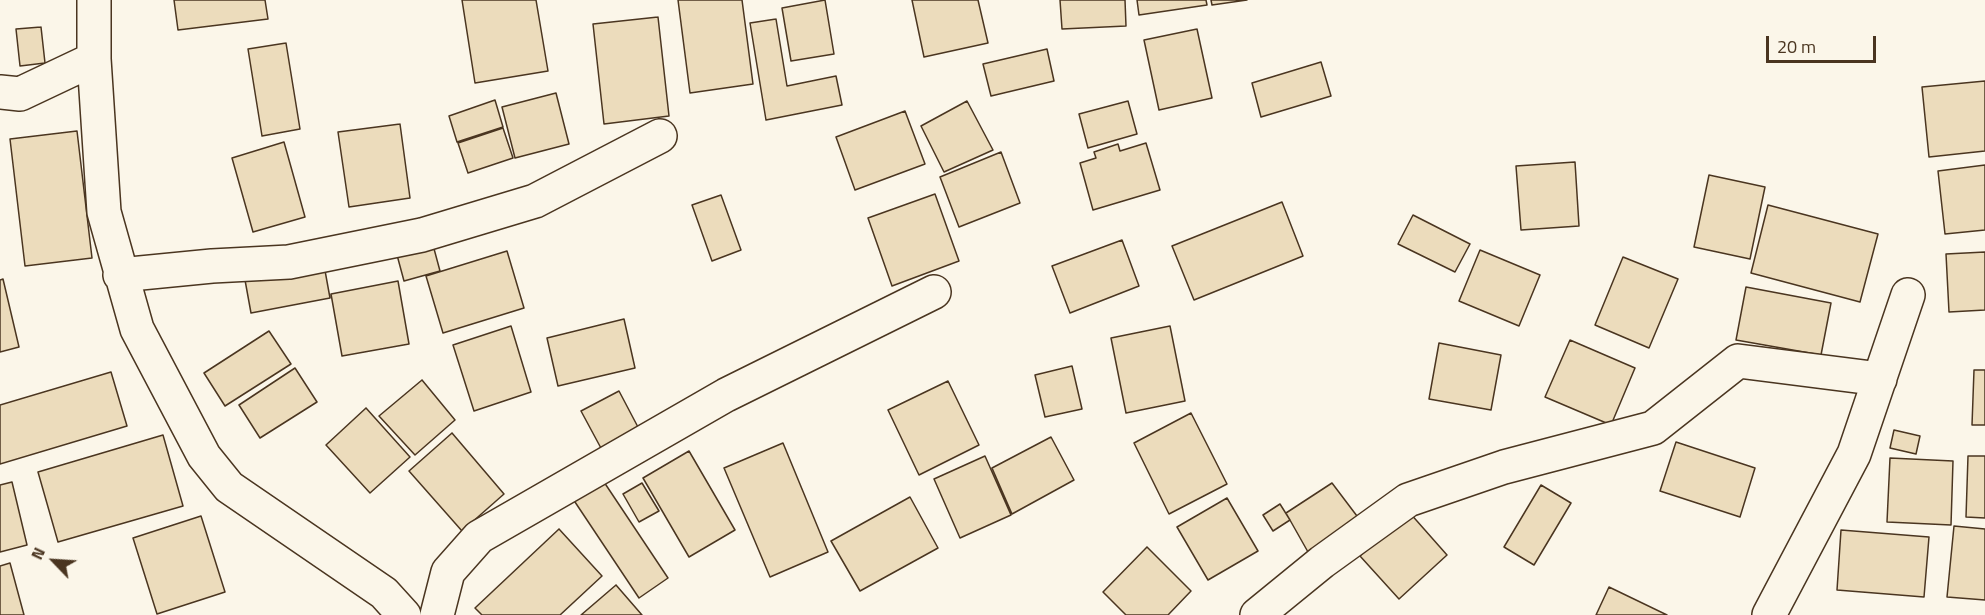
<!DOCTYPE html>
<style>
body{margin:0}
#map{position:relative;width:1985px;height:615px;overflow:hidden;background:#fbf6e9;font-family:"Titillium Web",sans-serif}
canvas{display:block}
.north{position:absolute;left:24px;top:531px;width:60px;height:60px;-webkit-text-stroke:4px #fbf6e9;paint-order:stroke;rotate:295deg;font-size:16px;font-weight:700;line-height:24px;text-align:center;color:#4a3520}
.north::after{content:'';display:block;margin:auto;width:21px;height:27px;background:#4a3520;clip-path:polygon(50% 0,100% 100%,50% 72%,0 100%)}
.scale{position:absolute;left:1766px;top:36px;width:110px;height:27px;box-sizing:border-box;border:3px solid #4a3520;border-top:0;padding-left:8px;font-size:18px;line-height:21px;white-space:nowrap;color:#4a3520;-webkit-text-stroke:4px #fbf6e9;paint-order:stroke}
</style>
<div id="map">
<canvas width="1985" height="615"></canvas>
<div class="north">N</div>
<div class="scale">20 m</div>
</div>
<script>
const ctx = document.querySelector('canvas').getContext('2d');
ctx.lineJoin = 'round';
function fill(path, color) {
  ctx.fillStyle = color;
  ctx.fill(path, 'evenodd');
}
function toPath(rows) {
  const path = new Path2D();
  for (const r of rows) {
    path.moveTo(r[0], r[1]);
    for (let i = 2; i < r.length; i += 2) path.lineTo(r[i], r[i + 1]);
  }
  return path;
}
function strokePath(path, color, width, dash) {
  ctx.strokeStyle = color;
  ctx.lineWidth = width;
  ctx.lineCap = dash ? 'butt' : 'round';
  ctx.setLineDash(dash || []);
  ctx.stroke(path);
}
const building = toPath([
 [174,0,265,0,268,19,178,30,174,0],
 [462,0,536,0,548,71,475,83,462,0],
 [678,0,742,0,753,84,690,93,678,0],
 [825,0,834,54,791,61,782,8,825,0],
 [912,0,978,0,988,43,924,57,912,0],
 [1060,0,1125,0,1126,26,1062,29,1060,0],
 [1137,0,1206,0,1207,5,1139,15,1137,0],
 [1211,0,1247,0,1212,5,1211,0],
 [658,17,669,116,604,124,593,24,658,17],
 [776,19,787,86,836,76,842,105,766,120,750,23,776,19],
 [41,27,45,63,20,66,16,29,41,27],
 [1197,29,1212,98,1159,110,1144,40,1197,29],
 [286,43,300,129,262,136,248,49,286,43],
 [1047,49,1054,81,991,96,983,64,1047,49],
 [1321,62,1331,96,1261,117,1252,83,1321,62],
 [1985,81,1985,151,1929,157,1922,87,1985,81],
 [556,93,569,144,515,158,502,107,556,93],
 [495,100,503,127,457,142,449,116,495,100],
 [967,101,993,150,944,172,921,126,967,101],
 [1128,101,1137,134,1088,148,1079,114,1128,101],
 [905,111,925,164,855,190,836,137,905,111],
 [400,124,410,198,349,207,338,132,400,124],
 [503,128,513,158,468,173,458,143,503,128],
 [77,131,92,258,25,266,10,139,77,131],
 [284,142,305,217,253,232,232,158,284,142],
 [1146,143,1160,190,1093,210,1080,163,1096,158,1094,152,1118,144,1120,151,1146,143],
 [1001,152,1020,203,959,227,940,177,1001,152],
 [1575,162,1579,226,1521,230,1516,166,1575,162],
 [1985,165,1985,230,1945,234,1938,171,1985,165],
 [1709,175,1765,187,1750,259,1694,247,1709,175],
 [935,194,959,261,892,286,868,218,935,194],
 [721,195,741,250,712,261,692,205,721,195],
 [1282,202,1303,256,1194,300,1172,246,1282,202],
 [1768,205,1878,234,1860,302,1751,273,1768,205],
 [1413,215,1470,244,1455,272,1398,244,1413,215],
 [1122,240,1139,286,1070,313,1052,266,1122,240],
 [433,245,440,271,404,281,397,255,433,245],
 [1480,250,1540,275,1519,326,1459,301,1480,250],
 [507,251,524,308,443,333,426,276,507,251],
 [1985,252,1985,310,1949,312,1946,254,1985,252],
 [1623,257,1678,279,1649,348,1595,325,1623,257],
 [324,265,330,298,251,313,245,280,324,265],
 [3,279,19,347,0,352,0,280,3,279],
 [398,281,409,344,342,356,331,294,398,281],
 [1746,287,1831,303,1821,355,1736,340,1746,287],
 [624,319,635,368,558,386,547,338,624,319],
 [511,326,531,392,474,411,453,345,511,326],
 [1170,326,1185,401,1126,413,1111,338,1170,326],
 [269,331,291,364,225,406,204,373,269,331],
 [1570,340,1635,368,1611,425,1545,397,1570,340],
 [1439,343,1501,355,1491,410,1429,399,1439,343],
 [1072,366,1082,409,1045,417,1035,375,1072,366],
 [295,368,317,402,260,438,239,405,295,368],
 [1974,370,1985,370,1985,425,1972,425,1974,370],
 [111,372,127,426,0,464,0,405,111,372],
 [422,380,455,420,415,455,379,416,422,380],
 [948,381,979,445,919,475,888,410,948,381],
 [619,391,639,429,602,450,581,411,619,391],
 [366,408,410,457,370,493,326,445,366,408],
 [1191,413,1227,484,1169,514,1134,443,1191,413],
 [1894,430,1920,436,1916,454,1890,448,1894,430],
 [452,433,504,494,462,531,409,471,452,433],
 [163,435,183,506,58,542,38,472,163,435],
 [1051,437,1074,480,1012,514,992,468,1051,437],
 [1676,442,1755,468,1740,517,1660,491,1676,442],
 [783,443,828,552,770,577,724,468,783,443],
 [689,451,735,530,689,557,643,478,689,451],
 [985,456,1011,515,960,538,934,479,985,456],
 [1968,456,1985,456,1985,518,1966,517,1968,456],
 [1890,458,1953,461,1951,525,1887,522,1890,458],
 [600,476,668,578,639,598,571,496,600,476],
 [12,482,27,545,0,552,0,485,12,482],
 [642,483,659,511,639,522,623,494,642,483],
 [1332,483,1360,520,1308,552,1286,513,1332,483],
 [1541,485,1571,503,1534,565,1504,547,1541,485],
 [910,497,938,548,860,591,831,541,910,497],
 [1227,498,1258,551,1208,580,1177,527,1227,498],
 [1280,504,1290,520,1273,531,1263,515,1280,504],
 [1409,512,1447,555,1399,599,1360,556,1409,512],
 [201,516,225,592,157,614,133,538,201,516],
 [1954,526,1985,529,1985,600,1947,597,1954,526],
 [559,529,602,576,560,615,482,615,475,608,559,529],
 [1841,530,1929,537,1924,597,1837,590,1841,530],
 [1147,547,1191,591,1168,615,1126,615,1103,592,1147,547],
 [10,563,24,615,0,615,0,566,10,563],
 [616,585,642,615,581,615,616,585],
 [1609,587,1667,615,1596,615,1609,587]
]);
fill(building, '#ecdcbc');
strokePath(building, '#4a3520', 1.5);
const street = toPath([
 [94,0,94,59,104,212,137,329,204,456,229,487,384,593,404,615],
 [0,92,20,94,94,59],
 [120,275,212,266,289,262,422,235,535,201,660,136],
 [437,615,448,572,479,537,726,395,934,292],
 [1257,615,1322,562,1408,500,1504,467,1653,428,1738,361,1880,379],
 [1769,615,1854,454,1908,295]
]);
strokePath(street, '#4a3520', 36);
strokePath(street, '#fbf6e9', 33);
</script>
